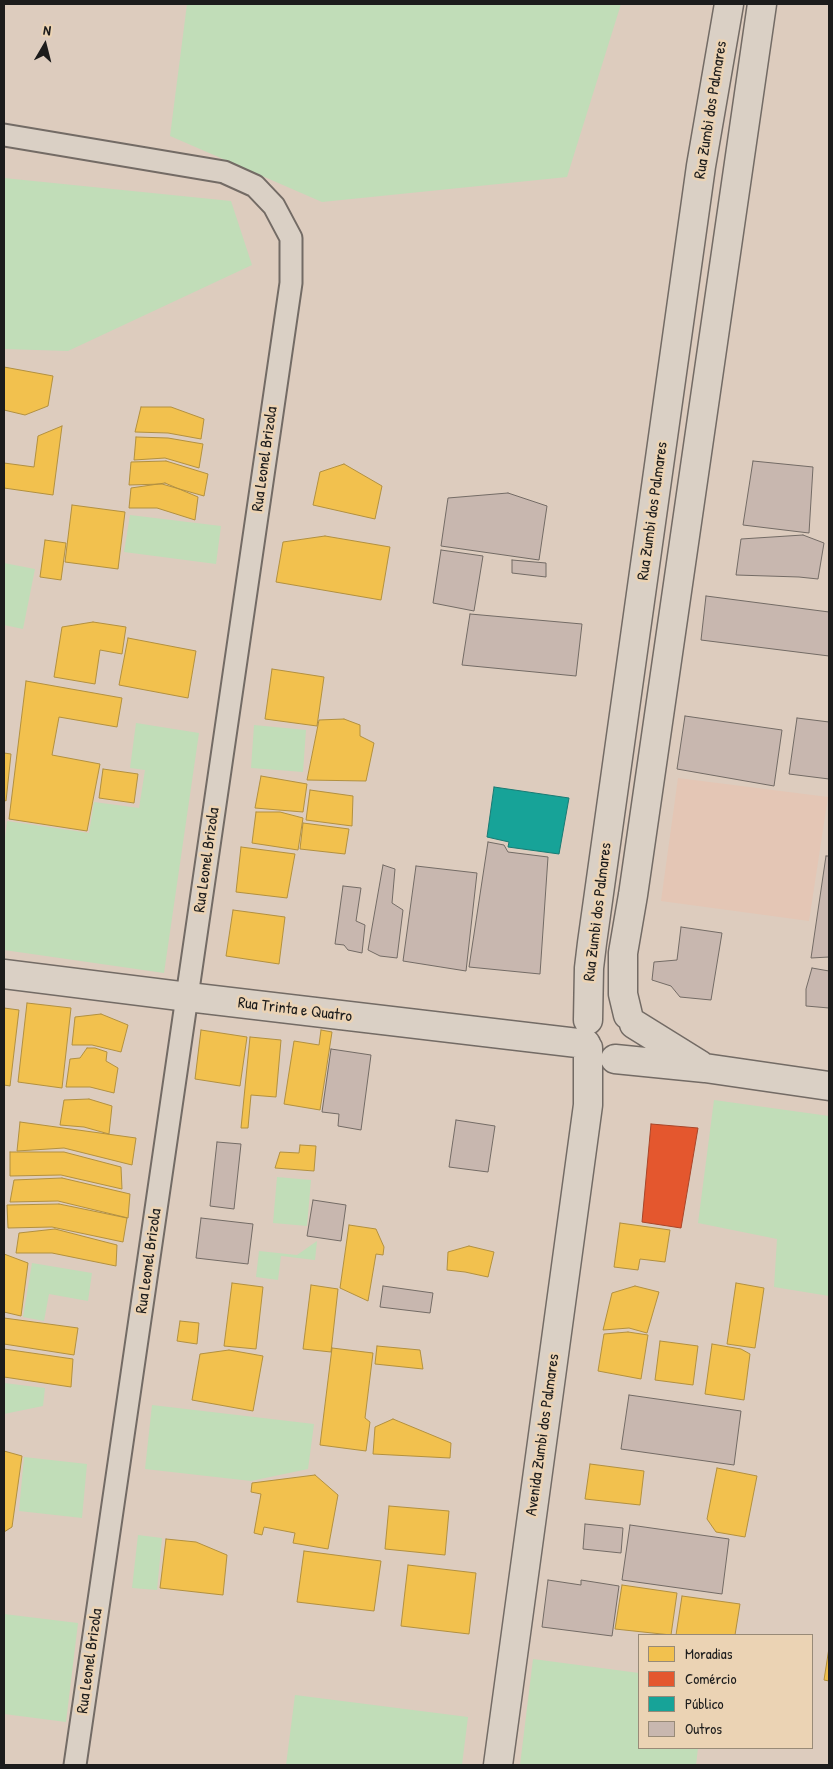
<!DOCTYPE html>
<meta charset="utf-8">
<style>
body{margin:0}
#map{position:relative;width:833px;height:1769px;overflow:hidden;background:#ddccbe;font-family:"Patrick Hand",sans-serif}
canvas{display:block}
.frame{position:absolute;inset:0;border:5px solid #1c1c1c;pointer-events:none}
.legend{position:absolute;left:638px;top:1634px;width:175px;height:115px;box-sizing:border-box;background:#ebd3b4;border:1px solid #988a77;margin:0;padding:6px 9px;list-style:none;font-size:15px;color:#1c1c1c}
.legend li{display:flex;align-items:center;gap:10px;height:25px}
.legend b{width:25px;border:1px solid #988a77}
.north{position:absolute;left:20px;top:20px;width:50px;height:50px;-webkit-text-stroke:4px #ebd3b4;paint-order:stroke;rotate:8deg;font-size:14px;font-weight:700;line-height:20px;text-align:center;color:#1c1c1c}
.north::after{content:'';display:block;margin:auto;width:18px;height:22px;background:#1c1c1c;clip-path:polygon(50% 0,100% 100%,50% 72%,0 100%)}
</style>
<div id="map">
<canvas width="833" height="1769"></canvas>
<div class="frame"></div>
<ul class="legend">
<li><b style="height:14px;background:#f2c14e"></b>Moradias</li>
<li><b style="height:14px;background:#e4572e"></b>Comércio</li>
<li><b style="height:14px;background:#17a398"></b>Público</li>
<li><b style="height:14px;background:#c8b7af"></b>Outros</li>
</ul>
<div class="north">N</div>
</div>
<script>
const ctx = document.querySelector('canvas').getContext('2d');
ctx.lineJoin = 'round';
function fill(path, color) {
  ctx.fillStyle = color;
  ctx.fill(path, 'evenodd');
}
function toPath(rows) {
  const path = new Path2D();
  for (const r of rows) {
    path.moveTo(r[0], r[1]);
    for (let i = 2; i < r.length; i += 2) path.lineTo(r[i], r[i + 1]);
  }
  return path;
}
function strokePath(path, color, width, dash) {
  ctx.strokeStyle = color;
  ctx.lineWidth = width;
  ctx.lineCap = dash ? 'butt' : 'round';
  ctx.setLineDash(dash || []);
  ctx.stroke(path);
}
function drawText(font, color, halo, rows, align = 'center') {
  ctx.font = font + ' "Patrick Hand",sans-serif';
  ctx.lineWidth = 5;
  ctx.setLineDash([]);
  ctx.textBaseline = 'middle';
  ctx.strokeStyle = halo;
  ctx.fillStyle = color;
  for (const [text, x, y, turn = 0] of rows) {
    ctx.save();
    ctx.translate(x, y);
    ctx.rotate((+turn || 0) * Math.PI / 180);
    ctx.textAlign = isNaN(turn) ? turn : align;
    if (halo) ctx.strokeText(text, 0, 0);
    ctx.fillText(text, 0, 0);
    ctx.restore();
  }
}
fill(toPath([
 [678,778,828,797,809,921,661,901]
]), '#e4c6b5');
fill(toPath([
 [187,4,621,4,567,177,322,202,170,136],
 [4,178,231,201,252,265,68,351,4,349],
 [130,515,221,526,216,564,124,552],
 [4,563,35,569,23,629,4,625],
 [136,723,199,733,164,973,4,950,4,846,7,821,89,833,94,802,139,808,145,770,130,768],
 [254,725,306,730,303,772,251,768],
 [714,1100,829,1116,829,1296,774,1287,777,1239,698,1223],
 [277,1177,311,1180,307,1226,273,1223],
 [317,1241,315,1260,281,1256,278,1280,256,1277,259,1251,297,1255],
 [32,1263,92,1273,88,1301,49,1294,44,1321,23,1317],
 [4,1383,45,1388,43,1406,4,1414],
 [152,1405,314,1424,308,1469,251,1481,145,1469],
 [24,1457,87,1464,82,1518,19,1511],
 [138,1535,162,1538,157,1590,132,1588],
 [4,1614,78,1623,66,1722,4,1714],
 [533,1659,639,1673,639,1748,698,1748,696,1765,520,1765],
 [295,1695,468,1717,462,1765,286,1765]
]), '#c1ddb8');
const homes = toPath([
 [4,367,53,376,48,406,25,415,4,410,4,367],
 [141,407,171,407,204,419,201,439,168,433,135,432,141,407],
 [62,426,53,495,4,488,4,463,34,467,38,436,62,426],
 [136,437,168,438,203,444,199,468,165,458,134,460,136,437],
 [166,461,208,474,204,496,162,484,129,485,131,462,166,461],
 [344,464,382,486,375,519,313,505,320,472,344,464],
 [165,483,198,497,195,520,157,508,129,508,131,488,165,483],
 [72,505,125,512,118,569,65,562,72,505],
 [325,536,390,547,381,600,276,582,283,542,325,536],
 [45,540,66,543,61,580,40,577,45,540],
 [93,622,126,627,122,654,100,650,95,684,54,677,62,627,93,622],
 [128,638,196,651,188,698,119,685,128,638],
 [272,669,324,677,317,726,265,719,272,669],
 [26,681,122,698,117,727,59,717,52,755,100,764,87,831,9,819,26,681],
 [344,719,360,725,360,736,374,743,366,781,307,780,319,720,344,719],
 [4,753,11,754,6,801,4,800,4,753],
 [103,769,138,774,134,803,99,798,103,769],
 [261,776,307,784,303,812,255,808,261,776],
 [310,790,353,796,352,826,306,820,310,790],
 [256,812,280,812,303,818,298,850,252,843,256,812],
 [303,823,349,829,345,854,300,849,303,823],
 [241,847,295,854,287,898,236,892,241,847],
 [233,910,285,917,279,964,226,956,233,910],
 [27,1003,71,1008,62,1088,18,1082,27,1003],
 [4,1008,19,1010,10,1086,4,1085,4,1008],
 [101,1014,128,1025,121,1052,92,1045,72,1045,75,1017,101,1014],
 [201,1030,247,1037,240,1086,195,1079,201,1030],
 [321,1030,332,1032,320,1110,284,1104,294,1041,319,1045,321,1030],
 [250,1037,281,1040,276,1097,251,1095,248,1128,241,1128,250,1037],
 [87,1048,95,1048,107,1052,106,1061,118,1068,114,1093,90,1087,66,1087,70,1059,80,1058,87,1048],
 [89,1099,112,1106,109,1134,84,1127,60,1125,64,1100,89,1099],
 [20,1122,136,1138,132,1165,64,1148,17,1151,20,1122],
 [300,1145,316,1146,314,1171,275,1168,280,1152,299,1153,300,1145],
 [10,1152,64,1152,121,1167,122,1189,61,1175,10,1176,10,1152],
 [62,1178,130,1194,128,1218,58,1201,10,1202,14,1180,62,1178],
 [59,1204,127,1218,123,1242,52,1227,8,1228,7,1205,59,1204],
 [620,1223,670,1230,665,1262,640,1259,638,1270,614,1267,620,1223],
 [349,1225,376,1229,384,1247,383,1255,376,1254,368,1301,340,1288,349,1225],
 [55,1229,117,1245,116,1266,52,1253,16,1253,19,1233,55,1229],
 [469,1246,494,1252,488,1277,465,1272,447,1270,448,1252,469,1246],
 [4,1254,28,1263,21,1316,4,1312,4,1254],
 [232,1283,263,1287,256,1349,224,1346,232,1283],
 [736,1283,764,1288,755,1348,727,1344,736,1283],
 [311,1285,338,1289,331,1352,303,1349,311,1285],
 [635,1286,659,1292,647,1333,629,1328,603,1330,612,1293,635,1286],
 [4,1318,78,1328,74,1355,4,1344,4,1318],
 [180,1321,199,1323,197,1344,177,1341,180,1321],
 [628,1332,648,1335,641,1379,598,1371,604,1334,628,1332],
 [660,1341,698,1346,693,1385,655,1380,660,1341],
 [712,1344,741,1349,750,1354,744,1400,705,1394,712,1344],
 [377,1346,420,1350,423,1369,375,1364,377,1346],
 [332,1348,373,1353,365,1418,370,1422,366,1451,320,1445,332,1348],
 [4,1349,73,1359,71,1387,4,1377,4,1349],
 [229,1350,263,1356,253,1411,192,1400,200,1354,229,1350],
 [393,1419,451,1443,450,1458,373,1454,375,1427,393,1419],
 [4,1451,22,1456,12,1527,4,1532,4,1451],
 [590,1464,644,1471,640,1505,585,1499,590,1464],
 [717,1468,757,1476,745,1537,716,1532,707,1519,717,1468],
 [315,1475,338,1495,328,1549,293,1543,295,1533,264,1527,262,1535,254,1533,261,1494,251,1492,252,1483,315,1475],
 [389,1506,449,1511,445,1555,385,1549,389,1506],
 [166,1539,196,1542,227,1555,223,1595,160,1588,166,1539],
 [304,1551,381,1561,374,1611,297,1602,304,1551],
 [408,1565,476,1573,469,1634,401,1626,408,1565],
 [622,1585,677,1593,671,1635,615,1629,622,1585],
 [682,1596,740,1604,735,1635,676,1635,682,1596],
 [829,1648,829,1681,824,1680,829,1648]
]);
fill(homes, '#f2c14e');
strokePath(homes, '#b2903f', 1);
const shops = toPath([
 [651,1124,698,1128,681,1228,642,1222,651,1124]
]);
fill(shops, '#e4572e');
strokePath(shops, '#a84529', 1);
const public = toPath([
 [494,787,569,798,559,854,508,847,509,842,487,837,494,787]
]);
fill(public, '#17a398');
strokePath(public, '#187a73', 1);
const building = toPath([
 [753,461,813,467,809,533,743,525,753,461],
 [508,493,547,506,539,560,441,546,448,498,508,493],
 [803,535,824,543,818,579,799,577,736,575,741,539,803,535],
 [441,550,483,556,474,611,433,603,441,550],
 [512,560,546,563,546,577,512,573,512,560],
 [706,596,829,612,829,656,701,640,706,596],
 [470,614,582,624,576,676,462,665,470,614],
 [685,716,782,730,774,786,677,769,685,716],
 [797,718,829,722,829,779,789,774,797,718],
 [488,842,504,845,508,852,548,857,540,974,469,967,488,842],
 [826,856,829,856,829,957,811,958,826,856],
 [383,865,395,869,392,903,403,910,397,958,380,956,368,950,383,865],
 [416,866,477,873,466,971,403,961,416,866],
 [343,886,361,888,356,921,365,925,362,953,348,950,344,945,335,944,343,886],
 [681,927,722,933,711,1000,680,997,671,986,652,980,654,962,677,960,681,927],
 [812,968,829,971,829,1008,806,1006,806,989,812,968],
 [331,1049,371,1055,361,1130,338,1126,339,1114,322,1112,331,1049],
 [456,1120,495,1126,488,1172,449,1167,456,1120],
 [217,1142,241,1144,234,1209,210,1206,217,1142],
 [313,1200,346,1205,341,1241,307,1236,313,1200],
 [201,1218,253,1224,248,1264,196,1258,201,1218],
 [383,1286,433,1293,430,1313,380,1307,383,1286],
 [629,1395,741,1411,734,1465,621,1449,629,1395],
 [585,1524,623,1528,621,1553,583,1549,585,1524],
 [630,1525,729,1539,722,1594,622,1580,630,1525],
 [548,1580,581,1585,581,1580,619,1586,612,1636,542,1627,548,1580]
]);
fill(building, '#c8b7af');
strokePath(building, '#736b65', 1);
const minor = toPath([
 [4,135,224,172,255,186,274,206,291,238,291,283,75,1765]
]);
const tertiary = toPath([
 [4,974,188,997,586,1044],
 [628,1015,623,994,623,953,633,895,762,4],
 [588,1020,589,968,592,943,701,166,729,4],
 [634,1024,700,1065],
 [615,1059,705,1068,829,1086],
 [498,1765,588,1105,588,1048]
]);
strokePath(minor, '#736b65', 25);
strokePath(tertiary, '#736b65', 31);
strokePath(minor, '#dad0c5', 21);
strokePath(tertiary, '#dad0c5', 28);
drawText('16px', '#1c1c1c', '#ebd3b4', [
 ["Rua Zumbi dos Palmares",711,110,-81],
 ["Rua Leonel Brizola",265,459,-82],
 ["Rua Zumbi dos Palmares",653,511,-82],
 ["Rua Leonel Brizola",207,860,-82],
 ["Rua Zumbi dos Palmares",598,912,-83],
 ["Rua Trinta e Quatro",295,1010,7],
 ["Rua Leonel Brizola",149,1261,-82],
 ["Avenida Zumbi dos Palmares",543,1435,-82],
 ["Rua Leonel Brizola",90,1661,-82]
]);
</script>
